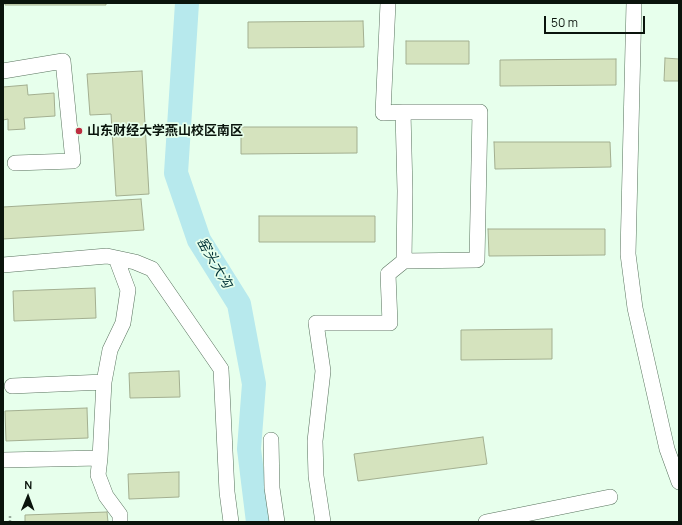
<!DOCTYPE html>
<meta charset="utf-8">
<style>
body{margin:0}
#map{position:relative;width:682px;height:525px;overflow:hidden;background:#e7ffec;font-family:Manrope,sans-serif}
canvas{display:block}
.frame{position:absolute;inset:0;border:4px solid #0a140c;pointer-events:none}
.north{position:absolute;left:8px;top:477px;width:40px;height:40px;-webkit-text-stroke:3px #e7ffec;paint-order:stroke;rotate:1deg;font-size:11px;font-weight:700;line-height:16px;text-align:center;color:#0a140c}
.north::after{content:'';display:block;margin:auto;width:14px;height:18px;background:#0a140c;clip-path:polygon(50% 0,100% 100%,50% 72%,0 100%)}
.scale{position:absolute;left:544px;top:16px;width:101px;height:18px;box-sizing:border-box;border:2px solid #0a140c;border-top:0;padding-left:5px;font-size:12px;line-height:14px;white-space:nowrap;color:#0a140c;-webkit-text-stroke:3px #e7ffec;paint-order:stroke}
</style>
<div id="map">
<canvas width="682" height="525"></canvas>
<div class="frame"></div>
<div class="north">N</div>
<div class="scale">50 m</div>
</div>
<script>
const ctx = document.querySelector('canvas').getContext('2d');
ctx.lineJoin = 'round';
function toPath(rows) {
  const path = new Path2D();
  for (const r of rows) {
    path.moveTo(r[0], r[1]);
    for (let i = 2; i < r.length; i += 2) path.lineTo(r[i], r[i + 1]);
  }
  return path;
}
function strokePath(path, color, width, dash) {
  ctx.strokeStyle = color;
  ctx.lineWidth = width;
  ctx.lineCap = dash ? 'butt' : 'round';
  ctx.setLineDash(dash || []);
  ctx.stroke(path);
}
function fill(path, color) {
  ctx.fillStyle = color;
  ctx.fill(path, 'evenodd');
}
function drawText(font, color, halo, rows, align = 'center') {
  ctx.font = font + ' Manrope,"Noto Sans SC",sans-serif';
  ctx.lineWidth = 3.5;
  ctx.setLineDash([]);
  ctx.textBaseline = 'middle';
  ctx.strokeStyle = halo;
  ctx.fillStyle = color;
  for (const [text, x, y, turn = 0] of rows) {
    ctx.save();
    ctx.translate(x, y);
    ctx.rotate((+turn || 0) * Math.PI / 180);
    ctx.textAlign = isNaN(turn) ? turn : align;
    if (halo) ctx.strokeText(text, 0, 0);
    ctx.fillText(text, 0, 0);
    ctx.restore();
  }
}
strokePath(toPath([
 [187,3,176,173,199,240,239,304,254,384,249,449,258,522]
]), '#b7e9ed', 24);
const building = toPath([
 [5,3,106,3,106,5,5,5,5,3],
 [363,21,364,47,248,48,248,22,363,21],
 [406,41,469,41,469,64,406,64,406,41],
 [665,58,679,59,679,81,664,81,665,58],
 [616,59,616,85,500,86,500,60,616,59],
 [142,71,149,194,116,196,111,114,90,115,87,74,142,71],
 [27,85,28,95,54,93,55,116,24,118,25,129,8,130,8,119,3,120,3,87,27,85],
 [241,127,357,127,357,153,241,154,241,127],
 [494,142,610,142,611,167,495,169,494,142],
 [141,199,144,230,3,239,3,207,141,199],
 [259,216,375,216,375,242,259,242,259,216],
 [488,229,605,229,605,255,489,256,488,229],
 [95,288,96,318,14,321,13,291,95,288],
 [552,329,552,359,461,360,461,330,552,329],
 [179,371,180,397,130,398,129,373,179,371],
 [87,408,88,438,6,441,5,411,87,408],
 [483,437,487,464,358,481,354,454,483,437],
 [179,472,179,497,129,499,128,474,179,472],
 [107,512,108,522,25,522,25,515,107,512]
]);
fill(building, '#d5e3be');
strokePath(building, '#a3af90', 1);
const minor = toPath([
 [634,3,628,254,635,308,667,449,679,482],
 [3,71,63,61,73,161,15,163],
 [403,112,480,112,477,260,404,261],
 [3,265,107,256,135,262,152,269,221,369,227,492,231,522],
 [12,386,104,382],
 [271,440,272,488,277,522],
 [100,458,98,475,106,496,120,515,120,522],
 [3,460,100,458,104,382,110,350,123,323,128,290,116,258],
 [323,522,316,476,315,441,323,371,316,323,390,323,388,274,404,261,405,191,403,112,383,113,388,3],
 [486,522,610,497]
]);
strokePath(minor, '#59735e', 16);
strokePath(toPath([
 [10,516,10,522]
]), '#99ad9d', 2.5, [2, 2]);
strokePath(minor, '#fff', 15);
for (const [x, y, r, color] of [
 [79,131,4,"#bd2d40"]
]) {
  const dot = new Path2D();
  dot.arc(x, y, r, 0, 2 * Math.PI);
  ctx.fillStyle = color;
  ctx.fill(dot);
  strokePath(dot, '#e7ffec', 1.5);
}
drawText('bold 13px', '#0a140c', '#e7ffec', [
 ["山东财经大学燕山校区南区",87,131]
], 'left');
drawText('italic 14px', '#023337', '#e7ffec', [
 ["窑头大沟",214,263,60]
]);
</script>
